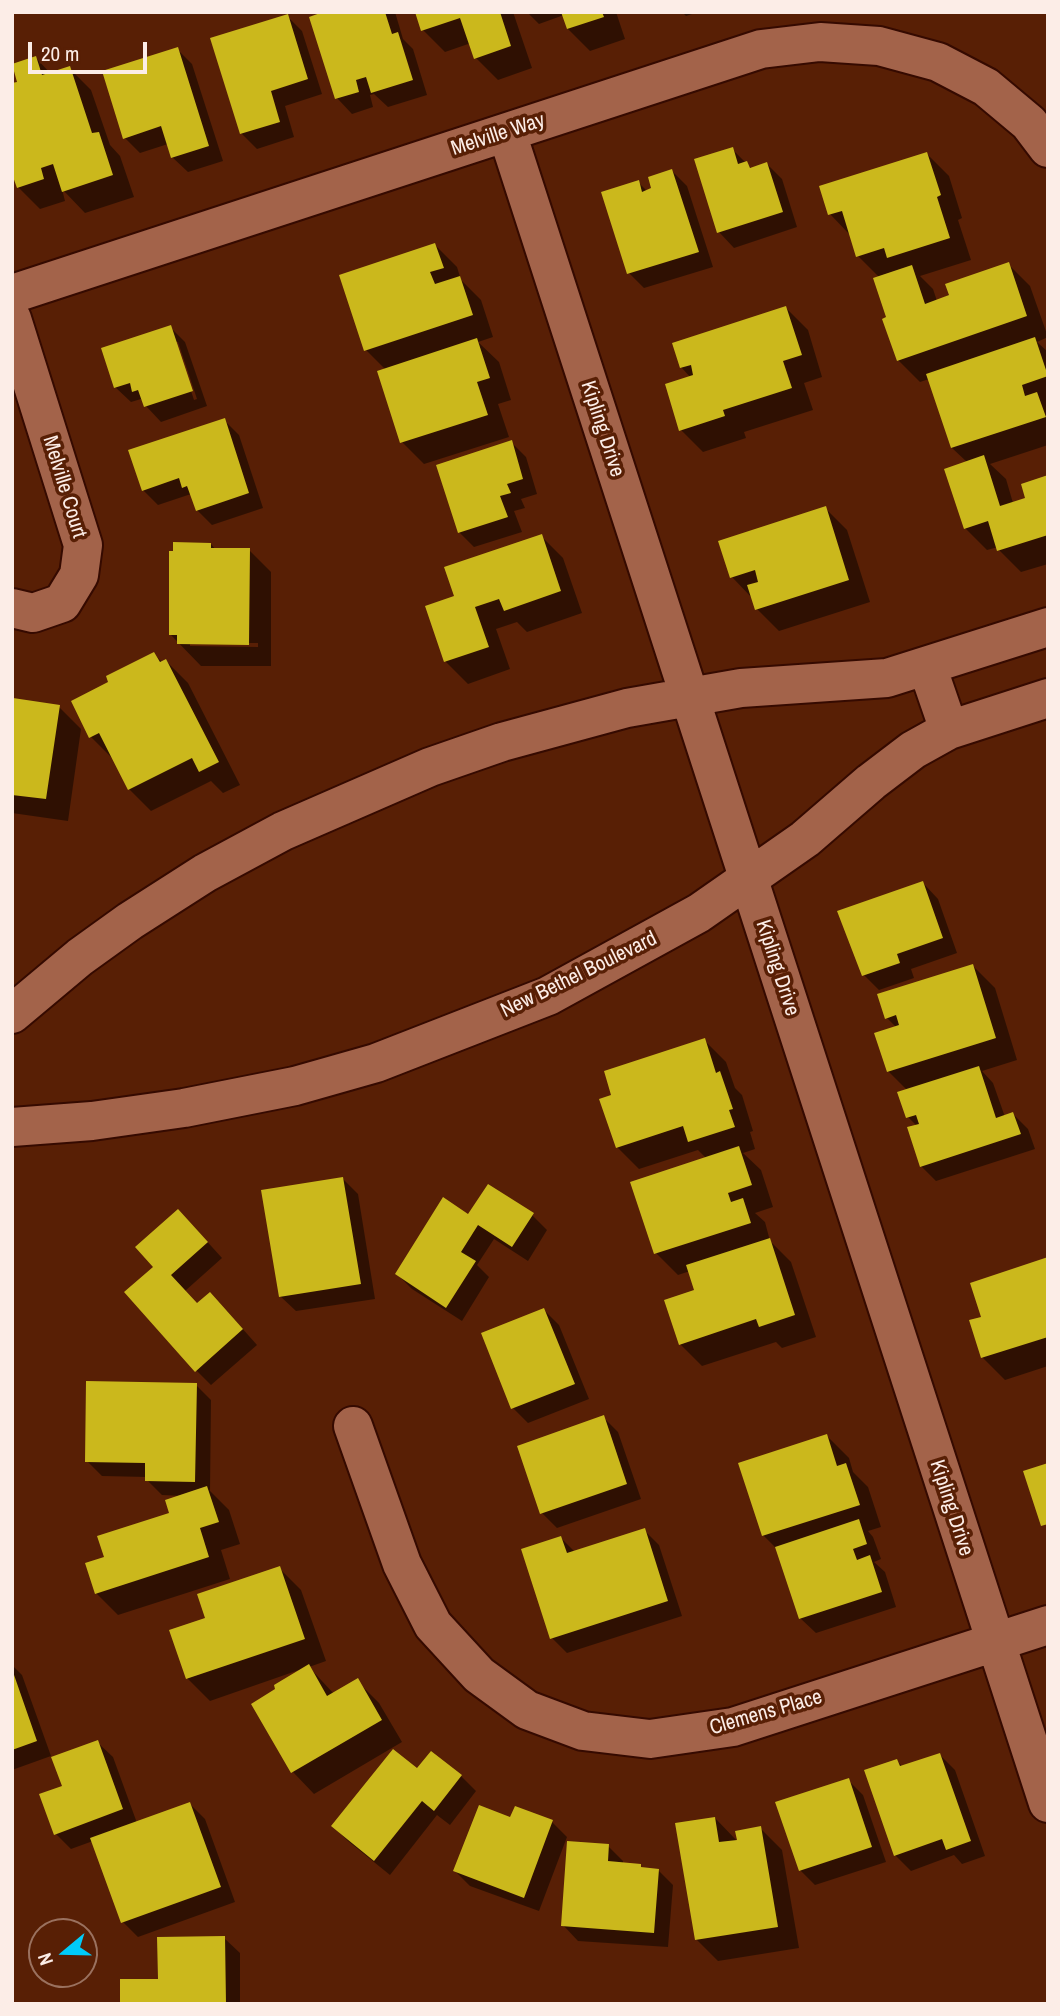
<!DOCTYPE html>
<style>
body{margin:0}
#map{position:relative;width:1060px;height:2016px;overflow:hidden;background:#581f05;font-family:"Archivo Narrow",sans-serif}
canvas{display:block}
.frame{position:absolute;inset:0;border:14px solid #fcede7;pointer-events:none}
.north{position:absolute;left:28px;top:1918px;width:70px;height:70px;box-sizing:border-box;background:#581f05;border:2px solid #9a715f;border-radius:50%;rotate:251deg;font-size:19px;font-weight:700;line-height:28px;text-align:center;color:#fcede7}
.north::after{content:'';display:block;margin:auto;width:24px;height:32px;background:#00cbf9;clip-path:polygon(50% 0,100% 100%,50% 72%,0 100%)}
.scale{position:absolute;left:28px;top:42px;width:119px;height:32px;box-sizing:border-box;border:4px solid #fcede7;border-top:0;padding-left:9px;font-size:21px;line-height:24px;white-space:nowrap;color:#fcede7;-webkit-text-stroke:5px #581f05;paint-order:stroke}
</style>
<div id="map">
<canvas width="1060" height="2016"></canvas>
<div class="frame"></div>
<div class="north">N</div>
<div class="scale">20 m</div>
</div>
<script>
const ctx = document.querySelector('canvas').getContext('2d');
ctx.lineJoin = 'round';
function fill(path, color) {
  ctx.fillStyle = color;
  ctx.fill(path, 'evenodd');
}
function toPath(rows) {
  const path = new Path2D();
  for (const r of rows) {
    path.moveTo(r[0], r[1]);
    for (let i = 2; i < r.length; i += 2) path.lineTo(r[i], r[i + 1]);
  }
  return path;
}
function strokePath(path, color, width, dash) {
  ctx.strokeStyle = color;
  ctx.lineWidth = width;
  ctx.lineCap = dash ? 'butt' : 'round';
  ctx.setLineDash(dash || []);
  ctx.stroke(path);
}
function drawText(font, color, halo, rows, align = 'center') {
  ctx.font = font + ' "Archivo Narrow",sans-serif';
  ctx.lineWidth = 7;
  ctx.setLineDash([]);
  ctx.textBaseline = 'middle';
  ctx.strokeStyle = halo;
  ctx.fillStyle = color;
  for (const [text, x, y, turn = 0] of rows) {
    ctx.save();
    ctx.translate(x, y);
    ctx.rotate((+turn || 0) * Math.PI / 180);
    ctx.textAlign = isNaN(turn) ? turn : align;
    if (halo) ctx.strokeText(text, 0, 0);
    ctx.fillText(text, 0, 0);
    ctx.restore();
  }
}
fill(toPath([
 [329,12,395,12,403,39,413,49,427,95,388,107,374,94,370,95,373,107,352,114,337,98],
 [417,12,513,12,532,68,498,80,476,58,471,43,445,52,423,30],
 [527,12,616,12,625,39,590,51,568,29,564,15,539,24],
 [682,12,698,12,686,16],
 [287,16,302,31,322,94,285,106,294,137,257,149,241,133],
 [177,49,192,64,223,161,188,172,172,157,168,144,140,153,125,138],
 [36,58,51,74,69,68,91,90,110,145,120,156,134,197,85,213,62,189,65,201,40,209,18,187,19,83],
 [732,149,752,169,767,164,782,179,797,227,734,248,719,232,696,160],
 [927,154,949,176,962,218,958,220,971,260,920,276,933,289,937,301,1008,264,1030,286,1048,337,1037,342,1048,352,1048,445,990,464,1006,479,1013,503,1028,499,1048,477,1048,564,1021,572,999,550,998,547,987,550,965,528,968,463,952,448,929,379,920,382,898,360,880,278,858,256,851,236,830,214],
 [672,171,687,186,713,267,644,288,629,273,638,182,648,192],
 [435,245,457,267,461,280,481,300,493,337,478,342,499,362,511,400,498,404,509,437,424,464,402,442,380,372,386,370,366,350],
 [786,308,808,330,822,377,804,383,813,410,744,432,746,438,703,452,681,430,691,378,681,367],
 [170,327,185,342,207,406,161,422,146,406,141,399,131,402,115,387],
 [175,342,178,342,197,399,194,400],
 [224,420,239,435,263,508,212,525,197,510,191,494,158,505,143,490],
 [511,442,526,457,537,494,521,499,525,508,514,511,522,532,474,547,459,532],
 [825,508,847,530,870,602,779,631,757,609,753,599,732,577],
 [541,536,563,558,582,613,527,632,517,622,496,629,510,669,468,684,446,662,427,607,456,597],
 [211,544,216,550,249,550,271,572,271,666,201,666,171,635],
 [190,643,258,643,258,647,190,646],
 [154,654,163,663,166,661,188,683,240,785,223,793,211,781,151,811,129,789,113,759,91,737],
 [12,707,59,707,81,729,68,821,12,813],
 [923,883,938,899,957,953,911,969,914,978,879,990,864,975],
 [973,966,995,988,1017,1060,982,1071,993,1083,1005,1117,1013,1114,1028,1129,1035,1149,936,1181,921,1166,917,1126,908,1117,908,1091,888,1071,897,1028,887,1018],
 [704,1040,726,1062,735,1088,742,1095,753,1131,750,1132,755,1149,743,1153,761,1170,773,1207,755,1213,765,1222,770,1241,791,1262,816,1337,782,1348,776,1342,702,1366,680,1344,696,1291,690,1271,678,1275,656,1253,707,1159,698,1150,639,1169,617,1147,614,1096],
 [343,1179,358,1194,375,1299,296,1311,280,1296],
 [532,1215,547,1230,528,1261,494,1239,477,1265,489,1277,462,1321,412,1289,397,1274,469,1216],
 [193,1226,222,1258,185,1291,198,1305,225,1309,257,1345,211,1385,196,1370,155,1267],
 [1048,1259,1048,1366,1005,1380,983,1358,971,1322,983,1318],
 [544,1310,559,1325,589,1399,528,1423,513,1408],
 [196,1385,211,1400,210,1491,229,1510,240,1544,221,1550,230,1579,118,1615,96,1593,106,1558,172,1514,183,1496,162,1495,147,1480,147,1477,102,1476,87,1461],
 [603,1417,618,1432,641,1499,557,1528,542,1513],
 [827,1436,849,1458,853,1472,868,1487,881,1527,868,1531,873,1537,881,1559,874,1562,885,1572,896,1607,816,1633,800,1618,778,1550,763,1535],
 [644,1530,659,1545,682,1616,567,1653,552,1638,561,1538,575,1552],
 [279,1568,301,1590,326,1661,309,1667,334,1694,357,1681,379,1703,402,1742,314,1794,293,1772,278,1689,299,1670,210,1701,188,1679,171,1631,207,1619],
 [12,1665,22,1675,51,1756,12,1770],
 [97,1742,113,1757,137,1823,190,1804,205,1819,235,1902,138,1937,123,1922,93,1841,71,1849,56,1834,64,1787],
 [431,1753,461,1776,476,1791,450,1825,437,1815,390,1875,348,1841,333,1826,417,1770],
 [940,1755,955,1770,985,1856,962,1864,954,1855,911,1871,895,1855,897,1761,903,1767],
 [848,1780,863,1795,886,1862,815,1885,800,1870],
 [715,1818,739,1843,760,1828,782,1850,799,1948,718,1961,696,1939],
 [511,1819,552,1822,567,1837,539,1911,470,1886,455,1871],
 [608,1846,623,1861,623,1864,640,1866,644,1869,658,1870,673,1885,668,1947,578,1941,563,1925],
 [224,1938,240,1953,240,2004,122,2004]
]), '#0007');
fill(toPath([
 [323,12,385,12,392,34,398,32,413,80,371,93,366,77,356,80,359,92,335,99,309,17],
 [415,12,500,12,511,46,474,59,460,18,421,31],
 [561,12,602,12,604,17,567,29],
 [288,14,308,79,271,91,280,122,240,134,210,38],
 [178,47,209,146,171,158,161,126,123,139,102,71],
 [36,56,42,75,70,66,92,133,99,132,113,175,62,192,53,164,41,168,44,179,17,188,12,174,12,83,17,82,12,64],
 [733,147,738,164,747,161,750,168,767,162,783,212,717,233,694,159],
 [927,152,941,195,937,197,950,238,887,258,884,248,856,257,842,211,828,215,819,186],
 [672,169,699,252,627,274,601,192,639,180,642,192,651,188,648,177],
 [435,243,444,268,430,272,435,284,460,276,473,315,364,351,339,275],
 [1009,262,1027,316,897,361,882,319,886,317,873,278,912,265,925,304,949,295,945,284],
 [786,306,802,355,783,361,792,388,723,410,725,416,679,431,665,384,693,375,691,365,680,368,672,343],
 [171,325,193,391,144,407,138,390,132,392,130,383,114,388,101,348],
 [1035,337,1048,376,1022,385,1025,396,1037,392,1046,417,951,448,926,374],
 [477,338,490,378,477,382,488,415,400,443,377,371],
 [225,418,249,493,196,511,187,486,182,488,179,478,142,491,128,450],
 [512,440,523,479,507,484,511,493,500,496,508,517,458,533,436,465],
 [984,455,1000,506,1025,498,1021,484,1048,475,1048,535,997,551,988,521,964,529,944,469],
 [826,506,849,580,755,610,747,585,758,582,755,570,730,578,718,541],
 [542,534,561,591,504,611,499,599,475,607,489,647,444,662,425,606,454,596,444,567],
 [173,542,211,543,211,548,250,548,249,645,177,644,177,635,169,635,169,551,173,551],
 [154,652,160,662,166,659,219,762,199,772,192,758,128,790,99,733,89,738,71,701,108,682,106,676],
 [13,698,60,705,46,799,12,795],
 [923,881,943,938,897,954,900,963,862,976,837,911],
 [973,964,996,1038,887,1072,874,1033,899,1025,896,1015,885,1019,877,994],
 [705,1038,716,1073,720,1071,733,1109,729,1110,735,1127,688,1142,683,1126,616,1148,599,1099,611,1095,604,1071],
 [979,1066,996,1118,1013,1112,1021,1134,920,1167,907,1127,919,1124,916,1115,906,1118,897,1092],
 [739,1146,752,1185,728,1193,731,1202,743,1198,751,1223,654,1254,630,1182],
 [343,1177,361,1284,279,1297,261,1190],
 [488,1184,534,1213,512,1247,478,1225,461,1252,476,1261,446,1308,395,1274,443,1197,468,1214],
 [178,1209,208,1242,171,1275,197,1303,210,1292,243,1329,195,1372,124,1292,153,1267,135,1247],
 [770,1238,795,1315,759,1327,756,1319,679,1345,664,1300,694,1290,686,1265],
 [1048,1257,1048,1337,981,1358,969,1320,981,1317,970,1283],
 [544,1308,575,1384,511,1409,481,1333],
 [86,1381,197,1383,195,1482,145,1481,145,1463,85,1462],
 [604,1415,627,1484,540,1514,517,1446],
 [827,1434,837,1466,846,1463,860,1505,762,1536,738,1463],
 [1048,1463,1048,1524,1041,1526,1023,1471],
 [207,1486,219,1522,200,1528,209,1557,95,1594,85,1563,104,1557,97,1536,169,1513,165,1500],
 [859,1519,867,1544,853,1549,857,1560,870,1555,882,1592,799,1619,775,1547],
 [645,1528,668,1601,550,1639,521,1549,561,1536,567,1553],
 [280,1566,305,1639,186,1679,169,1630,205,1618,197,1594],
 [309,1664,327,1696,358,1678,382,1720,291,1773,251,1704,275,1689,274,1685],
 [13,1672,37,1741,12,1750,12,1673],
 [98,1740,123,1809,54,1835,39,1794,62,1786,51,1757],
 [393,1749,417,1768,431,1751,462,1775,434,1811,422,1801,374,1861,331,1826],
 [940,1753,971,1841,946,1850,942,1839,894,1856,864,1770,897,1759,900,1766],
 [849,1778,872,1847,799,1871,775,1802],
 [190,1802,221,1887,121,1923,90,1838],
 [479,1805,510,1817,515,1806,553,1820,524,1898,453,1871],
 [715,1817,719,1842,737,1840,735,1831,761,1826,778,1927,695,1940,675,1823],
 [567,1841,609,1844,608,1861,641,1864,641,1867,659,1869,654,1933,561,1926],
 [225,1936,226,2004,120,2004,120,1979,158,1979,157,1937]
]), '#cbb81c');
const minor = toPath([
 [507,133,1048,1803],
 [12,294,761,49,820,42,879,46,938,62,986,87,1029,123,1048,148],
 [12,319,83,545,79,575,62,603,33,613,12,608],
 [927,666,949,730],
 [12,1014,80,957,130,921,205,873,283,831,430,767,502,742,627,708,741,688,887,678,1048,627],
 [12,1127,92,1121,184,1108,295,1086,376,1063,548,996,699,913,805,839,871,782,913,750,949,730,1048,698],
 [353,1426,402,1564,433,1625,479,1675,527,1710,583,1731,650,1739,733,1727,1048,1625]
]);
strokePath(minor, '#350a00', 42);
strokePath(minor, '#a3634a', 38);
drawText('21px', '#fcede7', '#581f05', [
 ["Melville Way",498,135,-18],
 ["Kipling Drive",602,429,72],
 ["Melville Court",64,487,73],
 ["Kipling Drive",777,968,72],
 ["New Bethel Boulevard",579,975,-26],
 ["Kipling Drive",951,1508,72],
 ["Clemens Place",766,1713,-16]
]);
</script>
